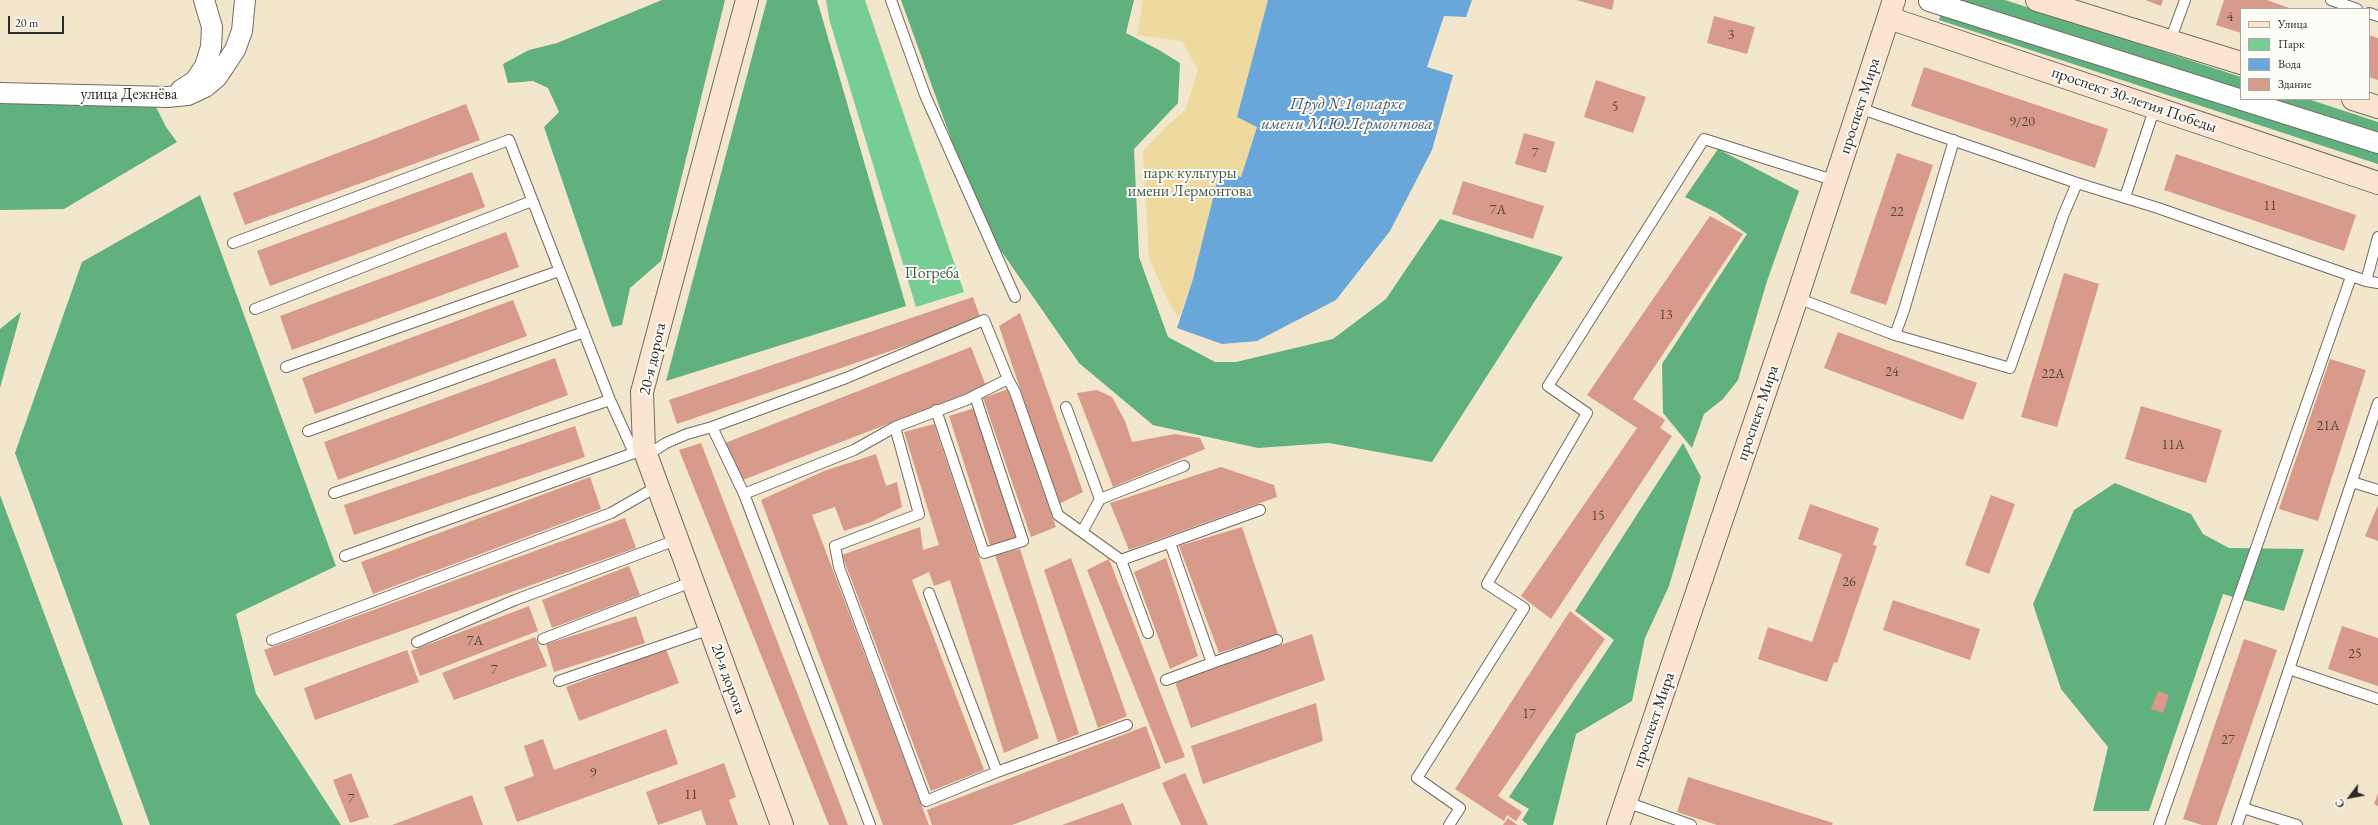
<!DOCTYPE html>
<meta charset="utf-8">
<style>
body{margin:0}
#map{position:relative;width:2378px;height:825px;overflow:hidden;background:#f2e6cc;font-family:"EB Garamond",serif}
canvas{display:block}
.legend{position:absolute;left:2240px;top:8px;width:130px;height:92px;box-sizing:border-box;background:#fdfcf7;border:1px solid #a9a8a5;margin:0;padding:5px 7px;list-style:none;font-size:12px;color:#2b2b2b}
.legend li{display:flex;align-items:center;gap:8px;height:20px}
.legend b{width:20px;border:1px solid #a9a8a5}
.north{position:absolute;left:2330px;top:777px;width:40px;height:40px;-webkit-text-stroke:3px #fdfcf7;paint-order:stroke;rotate:238deg;font-size:11px;font-weight:700;line-height:16px;text-align:center;color:#2b2b2b}
.north::after{content:'';display:block;margin:auto;width:14px;height:18px;background:#2b2b2b;clip-path:polygon(50% 0,100% 100%,50% 72%,0 100%)}
.scale{position:absolute;left:8px;top:16px;width:56px;height:18px;box-sizing:border-box;border:2px solid #2b2b2b;border-top:0;padding-left:5px;font-size:12px;line-height:14px;white-space:nowrap;color:#2b2b2b;-webkit-text-stroke:3px #fdfcf7;paint-order:stroke}
</style>
<div id="map">
<canvas width="2378" height="825"></canvas>
<ul class="legend">
<li><b style="height:5px;background:#fce5d0"></b>Улица</li>
<li><b style="height:11px;background:#76ce94"></b>Парк</li>
<li><b style="height:11px;background:#69a7db"></b>Вода</li>
<li><b style="height:11px;background:#d89a8b"></b>Здание</li>
</ul>
<div class="north">С</div>
<div class="scale">20 m</div>
</div>
<script>
const ctx = document.querySelector('canvas').getContext('2d');
ctx.lineJoin = 'round';
function fill(path, color) {
  ctx.fillStyle = color;
  ctx.fill(path, 'evenodd');
}
function toPath(rows) {
  const path = new Path2D();
  for (const r of rows) {
    path.moveTo(r[0], r[1]);
    for (let i = 2; i < r.length; i += 2) path.lineTo(r[i], r[i + 1]);
  }
  return path;
}
function strokePath(path, color, width, dash) {
  ctx.strokeStyle = color;
  ctx.lineWidth = width;
  ctx.lineCap = dash ? 'butt' : 'round';
  ctx.setLineDash(dash || []);
  ctx.stroke(path);
}
function drawText(font, color, halo, rows, align = 'center') {
  ctx.font = font + ' "EB Garamond",serif';
  ctx.lineWidth = 4;
  ctx.setLineDash([]);
  ctx.textBaseline = 'middle';
  ctx.strokeStyle = halo;
  ctx.fillStyle = color;
  for (const [text, x, y, turn = 0] of rows) {
    ctx.save();
    ctx.translate(x, y);
    ctx.rotate((+turn || 0) * Math.PI / 180);
    ctx.textAlign = isNaN(turn) ? turn : align;
    if (halo) ctx.strokeText(text, 0, 0);
    ctx.fillText(text, 0, 0);
    ctx.restore();
  }
}
fill(toPath([
 [826,0,865,0,964,292,916,307,830,22]
]), '#76ce94');
fill(toPath([
 [662,0,725,0,661,261,630,288,622,325,612,327,544,127,559,112,548,88,533,81,508,83,503,64,529,50,557,43],
 [767,0,817,0,906,306,666,381],
 [901,0,1134,0,1126,33,1159,50,1180,63,1178,103,1134,149,1139,257,1168,337,1215,362,1236,362,1333,339,1386,299,1440,219,1563,257,1432,462,1329,443,1258,448,1153,425,1079,363,981,222],
 [1945,0,2005,0,2241,77,2241,99,2308,99,2378,122,2378,164,1939,20],
 [0,102,154,103,166,127,177,142,64,209,0,210],
 [1718,149,1799,191,1767,281,1738,380,1723,399,1704,414,1692,448,1663,413,1662,364,1747,234,1717,213,1685,197],
 [200,195,336,566,236,614,256,694,341,825,150,825,15,453,82,262],
 [21,312,0,388,0,329],
 [1683,443,1701,477,1669,586,1645,638,1632,701,1576,734,1553,825,1528,825,1522,820,1529,809,1509,797,1614,640,1575,611],
 [2115,483,2191,514,2203,534,2229,548,2304,549,2284,611,2223,594,2149,811,2093,811,2108,747,2061,689,2033,604,2074,510],
 [0,495,123,825,0,825]
]), '#60b17e');
fill(toPath([
 [1143,0,1268,0,1237,117,1257,126,1241,177,1221,170,1193,279,1179,318,1171,307,1149,258,1143,151,1169,124,1185,111,1198,70,1182,41,1137,35]
]), '#eeda9e');
fill(toPath([
 [1268,0,1472,0,1466,17,1444,16,1427,67,1453,75,1432,150,1390,231,1336,300,1257,341,1222,344,1177,328,1193,279,1220,170,1241,177,1257,127,1237,117]
]), '#69a7db');
fill(toPath([
 [1576,0,1614,0,1612,10],
 [2145,0,2163,0,2161,6],
 [2224,0,2267,0,2292,9,2241,9,2241,33,2216,25],
 [1714,16,1755,27,1747,54,1707,43],
 [2369,35,2378,38,2378,80,2369,77],
 [1924,67,2108,129,2095,168,1911,106],
 [1596,80,1646,97,1633,133,1584,117],
 [466,104,480,140,245,225,233,193],
 [1524,133,1555,142,1546,173,1515,164],
 [1897,153,1933,165,1886,305,1850,293],
 [2176,154,2356,215,2344,251,2164,190],
 [472,172,485,207,270,286,257,251],
 [1463,181,1544,206,1533,239,1452,214],
 [1710,216,1743,234,1633,399,1665,420,1660,428,1672,436,1551,619,1521,596,1637,428,1587,395],
 [506,232,519,267,292,350,280,316],
 [2064,273,2099,284,2057,427,2021,417],
 [973,297,981,320,677,424,669,400],
 [513,300,527,336,315,414,302,378],
 [1020,313,1083,492,1059,504,999,326],
 [1838,332,1977,383,1963,420,1824,368],
 [971,347,986,386,740,481,725,443],
 [555,358,568,395,338,480,324,442],
 [2330,359,2366,370,2318,521,2279,509],
 [1008,389,1056,527,1031,537,983,398],
 [1097,390,1112,397,1125,421,1132,442,1175,434,1200,438,1205,449,1113,487,1077,393],
 [2141,406,2222,430,2206,483,2125,459],
 [975,408,1017,538,990,545,949,416],
 [934,424,1039,738,1004,753,950,580,934,586,929,572,912,580,984,770,931,791,842,555,920,527,923,550,939,545,904,432],
 [575,426,585,457,354,535,344,505],
 [701,443,848,825,829,825,679,450],
 [876,454,886,486,897,482,902,507,871,522,844,531,835,507,812,515,929,825,883,825,761,500,824,471],
 [1221,467,1274,485,1277,497,1129,550,1110,503],
 [590,477,601,509,373,594,361,562],
 [1991,495,2015,504,1989,574,1965,565],
 [1810,504,1879,528,1873,545,1877,546,1837,663,1834,662,1827,682,1758,659,1768,627,1812,642,1842,554,1798,539],
 [2378,505,2378,541,2365,536],
 [625,518,636,548,274,676,264,650],
 [1242,527,1278,634,1219,653,1179,546],
 [1020,549,1079,734,1058,742,995,555],
 [1071,558,1127,716,1098,728,1044,570],
 [1166,558,1198,656,1170,669,1134,572],
 [1109,559,1185,757,1165,764,1087,570],
 [629,566,640,595,552,628,542,600],
 [1893,600,1980,629,1970,660,1883,630],
 [529,606,538,631,420,676,411,651],
 [1570,611,1605,639,1498,796,1522,812,1516,821,1507,815,1504,821,1455,789],
 [636,616,645,643,554,672,546,644],
 [2342,626,2378,638,2378,686,2328,669],
 [1312,634,1325,680,1191,728,1175,682],
 [535,637,547,666,454,700,442,673],
 [2244,639,2277,650,2217,825,2202,825,2183,819],
 [666,649,679,683,579,721,566,687],
 [407,650,419,682,315,720,304,688],
 [2158,691,2169,695,2163,713,2151,709],
 [1316,703,1323,741,1203,784,1191,746],
 [1146,726,1161,768,1012,825,932,825,927,810],
 [666,729,678,764,517,822,504,787,534,776,524,746,543,739,554,770],
 [724,763,736,797,729,800,738,825,706,825,701,810,658,825,646,792],
 [351,773,369,817,350,823,333,780],
 [1185,773,1208,825,1181,825,1162,783],
 [1688,777,1833,823,1832,825,1717,825,1677,812],
 [2378,793,2378,806,2374,804],
 [472,795,483,825,392,825],
 [1123,803,1132,825,1062,825],
 [1508,818,1516,824,1518,825,1503,825]
]), '#d89a8b');
const lane = toPath([
 [891,0,925,95,1015,297],
 [2331,0,2357,9],
 [2369,13,2378,16],
 [2170,41,2185,0],
 [1859,108,2077,183,2158,208,2366,281],
 [2125,197,2155,107],
 [2378,237,2366,281,2378,283],
 [233,243,509,140,610,400,634,453,644,449],
 [1797,298,1895,335,2010,368,2063,216,2077,183],
 [255,309,532,201],
 [1895,335,1904,310,1954,140],
 [286,367,559,271],
 [1008,379,1015,392,1058,515,1121,560,1260,510],
 [1066,407,1100,499,1082,532],
 [936,410,984,553,1023,541,975,396],
 [895,427,919,514,835,546,839,567,926,801,997,772,929,593],
 [308,431,584,332],
 [646,456,666,443,687,434,712,427,846,378,984,320,1008,379,966,400,895,427,854,450,744,494,712,427],
 [2352,482,2378,490],
 [334,493,610,400],
 [744,494,870,825],
 [1100,499,1184,466],
 [1170,543,1212,663,1277,640],
 [345,556,634,453],
 [1121,560,1148,633],
 [543,639,694,581],
 [272,640,611,513,658,486],
 [417,642,515,600,679,539],
 [2289,669,2378,699],
 [1166,680,1212,663],
 [559,681,710,629],
 [997,772,1127,725],
 [1626,802,1691,825],
 [2243,808,2297,825],
 [1449,825,1460,808,1417,778,1524,608,1487,584,1587,413,1548,386,1704,139,1836,181],
 [2159,825,2351,277],
 [2237,825,2378,403]
]);
const street = toPath([
 [1929,1,2378,143],
 [181,90,195,81,205,66,211,47,212,27,204,0],
 [0,93,167,97,188,95,205,87,217,77,235,50,242,31,245,0]
]);
const secondary = toPath([
 [747,0,642,392,644,449,782,825],
 [2037,0,2241,63],
 [1889,18,2378,183],
 [2353,99,2378,107],
 [1618,825,1797,298,1894,0]
]);
strokePath(lane, '#716c63', 12);
strokePath(street, '#716c63', 22);
strokePath(secondary, '#716c63', 24);
strokePath(lane, '#fff', 10);
strokePath(street, '#fff', 20);
strokePath(secondary, '#fce5d0', 22);
drawText('14px', '#564743', null, [
 ["4",2230,17],
 ["3",1731,35],
 ["5",1615,107],
 ["9/20",2022,122],
 ["7",1535,153],
 ["11",2270,206],
 ["7А",1498,210],
 ["22",1897,212],
 ["13",1666,315],
 ["24",1892,372],
 ["22А",2053,374],
 ["21А",2328,426],
 ["11А",2173,445],
 ["15",1598,516],
 ["26",1849,582],
 ["7А",475,641],
 ["25",2355,654],
 ["7",494,670],
 ["17",1529,714],
 ["27",2228,740],
 ["9",593,773],
 ["11",691,795],
 ["7",351,799]
]);
drawText('16px', '#2b2b2b', '#fdfcf7', [
 ["улица Дежнёва",129,95],
 ["проспект 30-летия Победы",2134,100,19],
 ["проспект Мира",1860,106,-72],
 ["20-я дорога",653,359,-77],
 ["проспект Мира",1758,413,-71],
 ["20-я дорога",728,679,70],
 ["проспект Мира",1654,720,-71]
]);
drawText('16px', '#425c4a', '#fdfcf7', [
 ["парк культуры",1190,174],
 ["имени Лермонтова",1190,192],
 ["Погреба",932,274]
]);
drawText('italic 17px', '#445d71', '#fdfcf7', [
 ["Пруд №1 в парке",1347,104],
 ["имени М.Ю.Лермонтова",1347,124]
]);
</script>
